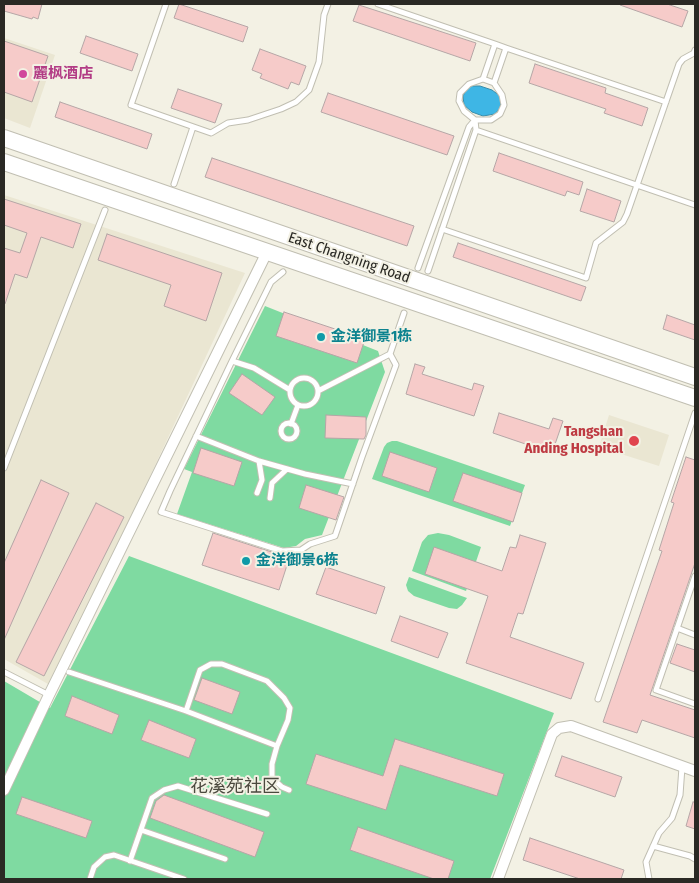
<!DOCTYPE html>
<meta charset="utf-8">
<style>
body{margin:0}
#map{position:relative;width:699px;height:883px;overflow:hidden;background:#f3f1e4;font-family:"Fira Sans Condensed",sans-serif}
canvas{display:block}
.frame{position:absolute;inset:0;border:5px solid #2a2924;pointer-events:none}
</style>
<div id="map">
<canvas width="699" height="883"></canvas>
<div class="frame"></div>
</div>
<script>
const ctx = document.querySelector('canvas').getContext('2d');
ctx.lineJoin = 'round';
function fill(path, color) {
  ctx.fillStyle = color;
  ctx.fill(path, 'evenodd');
}
function toPath(rows) {
  const path = new Path2D();
  for (const r of rows) {
    if (r.length === 3) {
      path.moveTo(r[0] + r[2], r[1]);
      path.arc(r[0], r[1], r[2], 0, 2 * Math.PI);
      continue;
    }
    path.moveTo(r[0], r[1]);
    for (let i = 2; i < r.length; i += 2) path.lineTo(r[i], r[i + 1]);
  }
  return path;
}
function strokePath(path, color, width, dash) {
  ctx.strokeStyle = color;
  ctx.lineWidth = width;
  ctx.lineCap = dash ? 'butt' : 'round';
  ctx.setLineDash(dash || []);
  ctx.stroke(path);
}
function drawText(font, color, halo, rows, align = 'center') {
  ctx.font = font + ' "Fira Sans Condensed","Noto Sans SC",sans-serif';
  ctx.lineWidth = 4;
  ctx.setLineDash([]);
  ctx.textBaseline = 'middle';
  ctx.strokeStyle = halo;
  ctx.fillStyle = color;
  for (const [text, x, y, turn = 0] of rows) {
    ctx.save();
    ctx.translate(x, y);
    ctx.rotate((+turn || 0) * Math.PI / 180);
    ctx.textAlign = isNaN(turn) ? turn : align;
    if (halo) ctx.strokeText(text, 0, 0);
    ctx.fillText(text, 0, 0);
    ctx.restore();
  }
}
fill(toPath([
 [4,38,55,55,30,128,4,118],
 [4,195,245,273,115,551,48,684,4,659],
 [609,415,669,435,659,466,599,447]
]), '#eae6d2');
fill(toPath([
 [265,306,378,351,385,372,322,535,305,539,296,546,284,548,177,514,192,472,184,469],
 [392,441,397,441,525,485,510,526,372,479,384,447,387,443],
 [438,533,449,535,481,547,466,591,412,571,422,542,428,535],
 [129,556,554,713,490,879,4,879,4,681,50,708],
 [409,577,467,598,462,605,457,609,449,608,414,596,408,591,406,585]
]), '#7fdaa1');
const water = toPath([
 [471,86,480,86,492,90,500,96,501,102,500,108,495,114,483,116,472,112,464,105,463,96,466,90,471,86]
]);
fill(water, '#3eb6e5');
strokePath(water, '#388cab', 1);
const building = toPath([
 [4,4,42,4,38,19,33,17,32,19,4,11,4,4],
 [179,4,248,27,243,42,174,18,179,4],
 [620,4,667,4,688,11,682,27,620,5,620,4],
 [359,5,476,43,470,61,353,21,359,5],
 [86,36,138,54,132,71,80,53,86,36],
 [4,41,48,56,32,102,4,92,4,41],
 [260,49,306,66,299,85,291,82,288,89,260,78,262,74,252,70,260,49],
 [535,64,606,88,605,93,648,108,642,126,604,113,606,109,529,83,535,64],
 [178,89,222,104,215,123,171,108,178,89],
 [328,93,454,136,447,155,321,112,328,93],
 [60,102,152,134,147,149,55,117,60,102],
 [499,153,583,182,579,195,567,191,565,196,493,171,499,153],
 [212,158,414,226,407,246,205,177,212,158],
 [587,189,621,201,614,222,580,211,587,189],
 [4,199,81,224,73,248,41,237,27,278,15,274,5,304,4,303,4,248,20,253,27,233,4,225,4,199],
 [107,234,222,273,206,321,164,306,171,285,98,260,107,234],
 [458,243,586,287,581,301,453,257,458,243],
 [284,312,365,339,357,363,276,336,284,312],
 [667,315,695,325,695,340,663,329,667,315],
 [415,364,425,367,422,374,472,390,474,383,484,386,474,416,406,394,415,364],
 [242,374,275,397,262,415,229,393,242,374],
 [499,413,549,429,553,418,563,421,552,453,493,433,499,413],
 [326,415,366,417,366,435,364,439,325,438,326,415],
 [201,448,242,462,234,486,193,473,201,448],
 [390,452,437,468,429,492,382,476,390,452],
 [686,457,695,460,695,563,650,695,695,710,695,738,642,720,637,733,603,722,662,551,659,550,674,503,671,502,686,457],
 [463,473,522,493,513,522,453,501,463,473],
 [41,480,69,493,4,640,4,563,41,480],
 [306,485,344,497,336,520,299,508,306,485],
 [96,503,124,517,44,676,16,662,96,503],
 [213,533,281,555,290,556,279,590,202,565,213,533],
 [520,535,546,543,523,614,518,613,510,637,584,663,571,699,466,663,488,596,425,574,434,547,502,571,510,547,516,548,520,535],
 [326,567,385,587,376,614,316,594,326,567],
 [400,616,448,633,438,658,391,641,400,616],
 [677,644,695,650,695,672,670,663,677,644],
 [202,678,240,692,232,714,194,700,202,678],
 [72,696,119,715,112,734,65,716,72,696],
 [149,720,196,739,189,758,141,740,149,720],
 [395,739,504,774,497,796,400,765,386,810,306,784,316,754,383,776,395,739],
 [562,756,622,777,615,797,555,776,562,756],
 [164,795,264,832,255,857,150,818,156,801,164,795],
 [22,797,92,821,86,838,16,814,22,797],
 [693,802,695,802,695,829,686,826,693,802],
 [358,827,454,861,448,879,434,879,350,850,358,827],
 [530,838,624,870,621,879,580,879,523,860,530,838]
]);
fill(building, '#f6cbc9');
strokePath(building, '#b5a6a6', 1);
const service = toPath([
 [166,4,131,105,211,133,228,123,248,120,281,109,296,102,309,90,319,62,324,15,328,4],
 [378,4,495,44],
 [506,48,666,102],
 [483,79,494,83,502,95,504,105,500,114,491,120,475,120,464,111,459,101,460,93,469,84,483,79],
 [483,79,495,44,506,48,494,83],
 [174,184,193,127],
 [442,229,586,278,596,243,623,222,627,214,679,64,683,59,694,53,695,50],
 [418,268,469,127,475,120,476,130],
 [428,271,476,130,695,205],
 [283,272,271,282,232,361,170,491,161,512,282,551,301,550,310,544,335,536,362,457,396,365,390,354,404,313],
 [232,361,254,368,290,390],
 [304,392,14],
 [318,391,390,354],
 [289,431,8],
 [291,424,298,405],
 [196,436,259,461,305,474,353,484],
 [4,468,105,210],
 [257,493,262,480,259,461],
 [270,498,272,483,287,469],
 [695,576,656,690,695,704],
 [677,628,695,635],
 [4,672,49,695],
 [69,672,186,711,277,746],
 [598,699,695,413],
 [186,711,200,670,211,664,222,664,267,681,284,698,290,708,288,720,277,746,272,764,272,778,282,787,289,790],
 [141,830,225,859],
 [653,846,690,856,695,859],
 [130,861,152,798,164,790,178,786,267,814],
 [90,879,94,867,105,857,114,855,184,879],
 [649,879,646,862,659,833,672,818,680,795,682,767]
]);
const minor = toPath([
 [4,790,49,695,267,252],
 [498,879,552,734,559,728,571,726,695,771]
]);
const primary = toPath([
 [4,138,695,377],
 [4,162,695,398]
]);
strokePath(service, '#c1bfb2', 7);
strokePath(minor, '#c1bfb2', 12);
strokePath(primary, '#c1bfb2', 18);
strokePath(service, '#fff', 5);
strokePath(minor, '#fff', 10);
strokePath(primary, '#fff', 16);
for (const [x, y, r, color] of [
 [23,74,5,"#d1479c"],
 [321,337,5,"#0f9aa8"],
 [634,441,6,"#e0444e"],
 [246,561,5,"#0f9aa8"]
]) {
  const dot = new Path2D();
  dot.arc(x, y, r, 0, 2 * Math.PI);
  ctx.fillStyle = color;
  ctx.fill(dot);
  strokePath(dot, '#f3f1e4', 2);
}
drawText('bold 15px', '#b23c85', '#f3f1e4', [
 ["麗枫酒店",33,74]
], 'left');
drawText('15px', '#2a2924', '#f3f1e4', [
 ["East Changning Road",349,258,19]
]);
drawText('bold 15px', '#0d838f', '#f3f1e4', [
 ["金洋御景1栋",331,337],
 ["金洋御景6栋",256,561]
], 'left');
drawText('bold 15px', '#be3a42', '#f3f1e4', [
 ["Tangshan",623,432],
 ["Anding Hospital",623,449]
], 'right');
drawText('18px', '#4b493e', '#f3f1e4', [
 ["花溪苑社区",235,787]
]);
</script>
